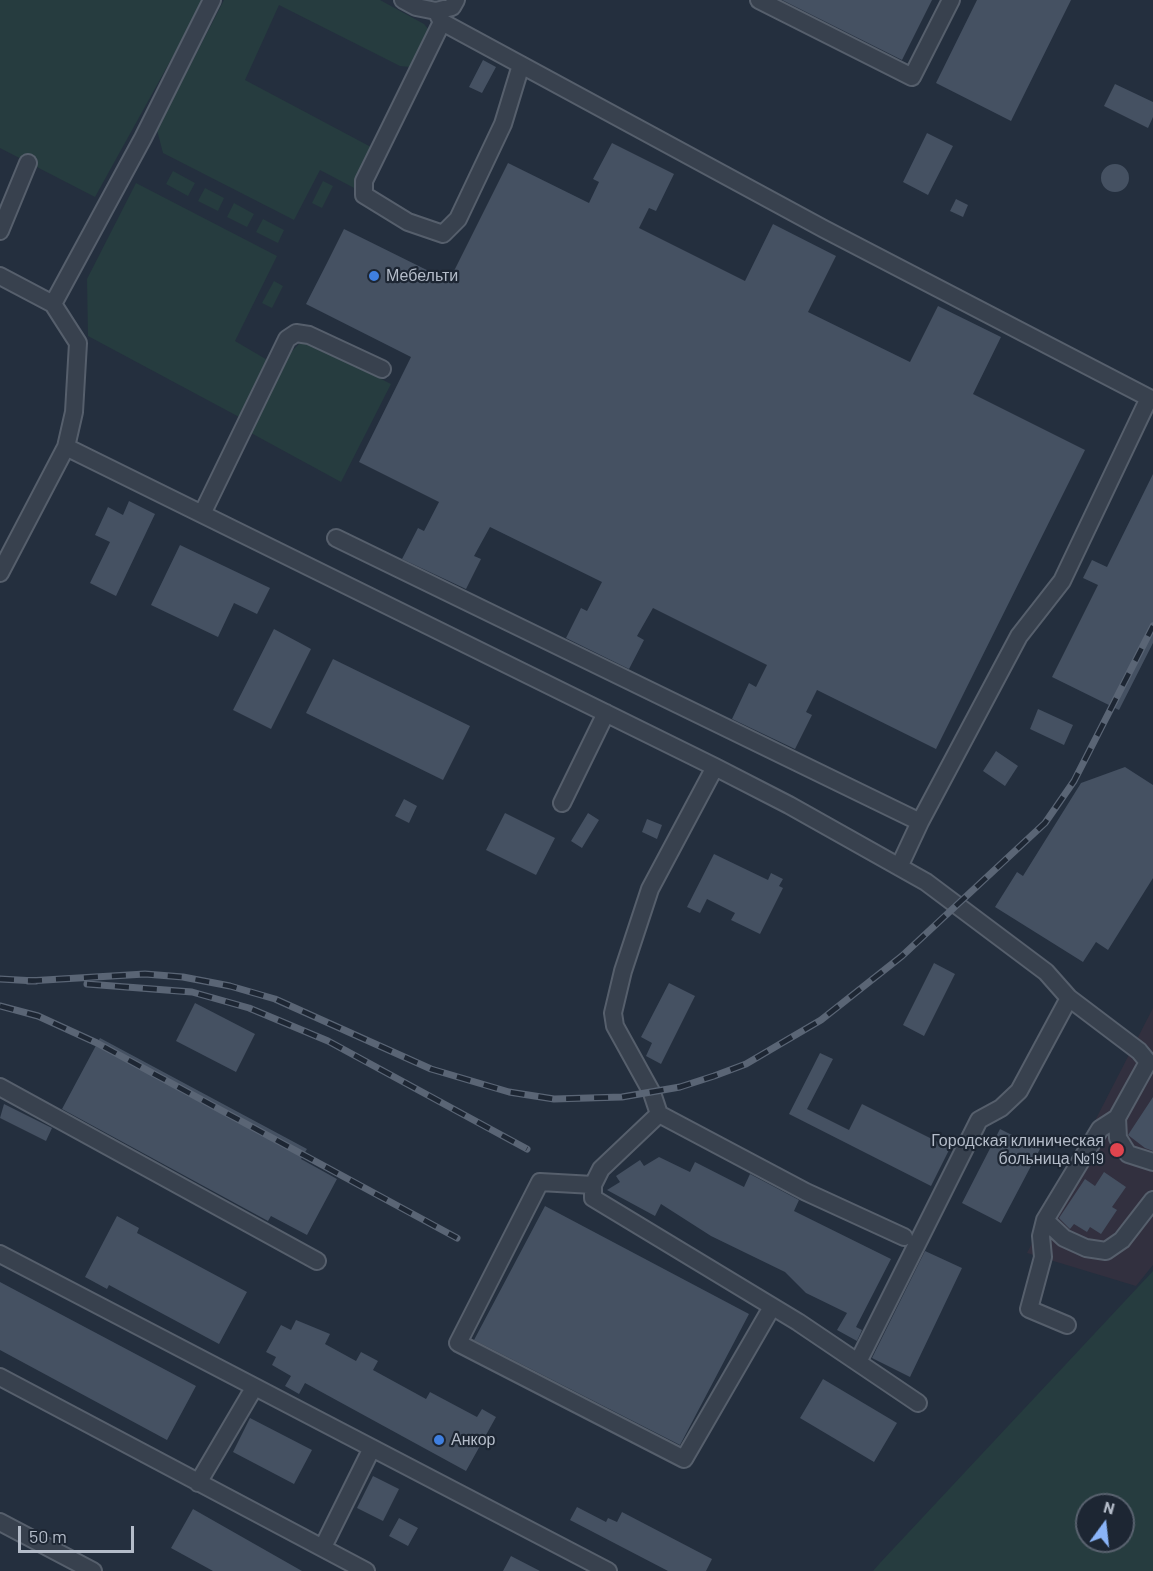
<!DOCTYPE html>
<meta charset="utf-8">
<style>
body{margin:0}
#map{position:relative;width:1153px;height:1571px;overflow:hidden;background:#242f3e;font-family:Barlow,sans-serif}
canvas{display:block}
.north{position:absolute;left:1075px;top:1493px;width:60px;height:60px;box-sizing:border-box;background:#1d2633;border:2px solid #59626f;border-radius:50%;rotate:15deg;font-size:16px;font-weight:700;line-height:24px;text-align:center;color:#b4bcc9}
.north::after{content:'';display:block;margin:auto;width:21px;height:27px;background:#8ab4f8;clip-path:polygon(50% 0,100% 100%,50% 72%,0 100%)}
.scale{position:absolute;left:18px;top:1526px;width:116px;height:27px;box-sizing:border-box;border:3px solid #b4bcc9;border-top:0;padding-left:8px;font-size:18px;line-height:21px;white-space:nowrap;color:#b4bcc9;-webkit-text-stroke:4px #1d2633;paint-order:stroke}
</style>
<div id="map">
<canvas width="1153" height="1571"></canvas>
<div class="north">N</div>
<div class="scale">50 m</div>
</div>
<script>
const ctx = document.querySelector('canvas').getContext('2d');
ctx.lineJoin = 'round';
function fill(path, color) {
  ctx.fillStyle = color;
  ctx.fill(path, 'evenodd');
}
function toPath(rows) {
  const path = new Path2D();
  for (const r of rows) {
    if (r.length === 3) {
      path.moveTo(r[0] + r[2], r[1]);
      path.arc(r[0], r[1], r[2], 0, 2 * Math.PI);
      continue;
    }
    path.moveTo(r[0], r[1]);
    for (let i = 2; i < r.length; i += 2) path.lineTo(r[i], r[i + 1]);
  }
  return path;
}
function strokePath(path, color, width, dash) {
  ctx.strokeStyle = color;
  ctx.lineWidth = width;
  ctx.lineCap = dash ? 'butt' : 'round';
  ctx.setLineDash(dash || []);
  ctx.stroke(path);
}
function drawText(font, color, halo, rows, align = 'center') {
  ctx.font = font + ' Barlow,sans-serif';
  ctx.lineWidth = 4.5;
  ctx.setLineDash([]);
  ctx.textBaseline = 'middle';
  ctx.strokeStyle = halo;
  ctx.fillStyle = color;
  for (const [text, x, y, turn = 0] of rows) {
    ctx.save();
    ctx.translate(x, y);
    ctx.rotate((+turn || 0) * Math.PI / 180);
    ctx.textAlign = isNaN(turn) ? turn : align;
    if (halo) ctx.strokeText(text, 0, 0);
    ctx.fillText(text, 0, 0);
    ctx.restore();
  }
}
fill(toPath([
 [1153,1008,1153,1265,1136,1286,1027,1253]
]), '#32303f');
fill(toPath([
 [0,0,204,0,95,197,0,148],
 [224,0,380,0,424,24,429,30,410,67,400,66,279,5,245,80,371,147,372,158,356,189,320,170,294,220,163,153,157,130],
 [173,171,195,183,188,196,166,184],
 [323,181,333,186,322,208,312,203],
 [136,183,277,256,235,341,269,361,241,418,88,336,87,279],
 [205,188,224,198,218,211,198,201],
 [234,203,254,214,247,227,227,217],
 [263,219,284,230,278,243,256,232],
 [274,281,283,286,272,308,262,303],
 [311,343,391,384,341,482,251,433,286,357,299,344],
 [1153,1271,1153,1571,873,1571,880,1563],
 [1087,1505,1123,1505,1123,1541,1087,1541]
]), '#263c3f');
fill(toPath([
 [782,0,932,0,902,60],
 [977,0,1071,0,1011,121,936,83],
 [483,60,496,67,482,93,469,87],
 [1115,84,1153,102,1153,117,1148,128,1104,106],
 [927,133,953,146,928,195,903,182],
 [612,143,674,174,656,211,649,208,639,228,745,281,773,224,836,256,808,312,910,362,938,306,1001,337,973,394,1085,450,936,749,817,690,806,712,812,715,795,749,732,719,749,683,756,687,767,665,653,608,637,636,644,640,629,669,566,638,581,608,587,611,602,582,490,527,474,556,481,559,466,589,402,559,418,528,424,531,439,502,359,462,411,357,306,304,327,263,344,229,449,281,508,163,589,203,599,182,593,179],
 [1115,178,14],
 [956,199,968,205,963,217,950,211],
 [1153,474,1153,643,1119,710,1052,677,1098,585,1083,578,1092,560,1107,567],
 [129,501,155,514,116,596,90,583,110,542,95,535,108,507,123,515],
 [180,545,270,588,257,614,234,603,218,637,151,605],
 [274,629,311,649,271,729,233,710],
 [333,659,470,726,443,780,306,713],
 [1038,709,1073,725,1064,745,1030,729],
 [996,751,1018,766,1005,786,983,771],
 [1125,767,1153,785,1153,878,1108,950,1096,942,1083,962,995,907,1017,872,1023,876,1081,783],
 [404,799,417,806,409,823,395,816],
 [505,813,555,838,536,875,486,850],
 [588,813,599,820,582,848,571,841],
 [647,819,662,825,657,839,642,832],
 [714,854,768,880,771,873,783,879,779,886,783,888,760,934,731,920,735,913,707,899,700,913,687,907],
 [934,963,955,974,924,1036,903,1025],
 [669,983,695,996,661,1064,646,1056,652,1043,641,1037],
 [195,1003,255,1034,236,1072,176,1041],
 [100,1038,307,1149,301,1159,337,1179,307,1235,271,1216,268,1221,62,1109],
 [820,1053,833,1059,807,1109,849,1130,862,1104,950,1148,931,1186,789,1114],
 [1153,1097,1153,1151,1145,1148,1128,1135],
 [4,1104,52,1128,46,1141,0,1118],
 [1000,1129,1040,1149,1001,1223,962,1203],
 [659,1157,690,1172,695,1162,744,1187,750,1174,799,1200,794,1211,891,1259,856,1327,862,1330,857,1341,837,1330,847,1313,806,1293,785,1272,711,1236,661,1204,655,1216,607,1190,620,1182,616,1176,640,1160,644,1166],
 [1104,1172,1126,1187,1112,1207,1117,1210,1101,1234,1090,1227,1087,1232,1074,1224,1070,1229,1059,1218,1085,1179,1095,1186],
 [545,1206,749,1314,680,1445,474,1340],
 [117,1216,139,1228,137,1233,247,1292,219,1344,109,1285,107,1289,85,1277],
 [925,1251,962,1268,910,1377,872,1358],
 [0,1282,196,1386,167,1440,0,1350],
 [296,1320,330,1334,325,1344,356,1361,361,1352,378,1361,373,1370,426,1399,430,1392,477,1417,482,1409,496,1417,466,1471,305,1383,299,1394,285,1386,291,1376,272,1365,276,1357,266,1352,281,1325,291,1330],
 [823,1379,897,1423,874,1462,800,1418],
 [250,1418,312,1450,294,1484,233,1452],
 [373,1476,399,1489,383,1521,357,1508],
 [577,1507,606,1522,608,1518,617,1522,622,1512,712,1559,706,1571,668,1571,570,1520],
 [193,1509,302,1571,213,1571,171,1548],
 [399,1518,418,1528,408,1546,389,1536],
 [511,1556,540,1571,503,1571]
]), '#455162');
const minor = toPath([
 [403,0,416,7,436,11,452,7,456,0],
 [759,0,912,77,951,0],
 [436,11,442,22,824,229,1153,400],
 [442,22,364,181,364,195,408,222,443,234,458,219,503,124,521,65],
 [0,231,28,163],
 [0,276,53,304,78,343,74,412,66,447,0,573],
 [53,304,143,138,212,0],
 [66,447,715,767,789,805,926,882,1046,972,1069,998,1139,1051,1148,1062,1117,1118,1118,1138,1128,1154,1153,1162],
 [202,514,287,339,296,333,309,335,382,369],
 [336,538,920,822],
 [715,767,650,889,623,971,613,1013,615,1026,652,1093,659,1114,601,1169,593,1185,593,1198,798,1322,918,1403],
 [562,803,606,713],
 [899,867,920,822,1019,636,1062,581,1149,398],
 [0,1087,317,1261],
 [659,1114,806,1192,904,1237],
 [593,1185,540,1182,458,1343,684,1459,772,1307],
 [1045,1220,1064,1238,1086,1248,1106,1251,1122,1240,1153,1200],
 [0,1254,608,1571],
 [1067,1325,1029,1309,1043,1257,1041,1236,1045,1220,1100,1129,1117,1118],
 [858,1362,979,1120,1001,1108,1019,1091,1069,998],
 [0,1377,366,1571],
 [198,1483,254,1388],
 [0,1522,93,1571],
 [323,1547,372,1448]
]);
strokePath(minor, '#565f6c', 20);
strokePath(minor, '#38414e', 16);
const rail = toPath([
 [0,979,36,981],
 [28,981,145,974,183,977,230,986,275,999,431,1069,509,1092,554,1099,622,1097,680,1087,714,1076,746,1064,821,1020,902,956,1045,823,1074,781,1153,626],
 [87,984,192,992,249,1008,328,1041,527,1149],
 [0,1006,38,1016,97,1043,457,1238]
]);
strokePath(rail, '#5a6575', 7);
strokePath(rail, '#1d2633', 4.5, [14]);
for (const [x, y, r, color] of [
 [374,276,6,"#3f7fe0"],
 [1117,1150,8,"#e0444e"],
 [439,1440,6,"#3f7fe0"]
]) {
  const dot = new Path2D();
  dot.arc(x, y, r, 0, 2 * Math.PI);
  ctx.fillStyle = color;
  ctx.fill(dot);
  strokePath(dot, '#1d2633', 2);
}
drawText('16px', '#b4bcc9', '#1d2633', [
 ["Мебельти",386,276],
 ["Городская клиническая",1104,1141,"right"],
 ["больница №19",1104,1159,"right"],
 ["Анкор",451,1440]
], 'left');
</script>
